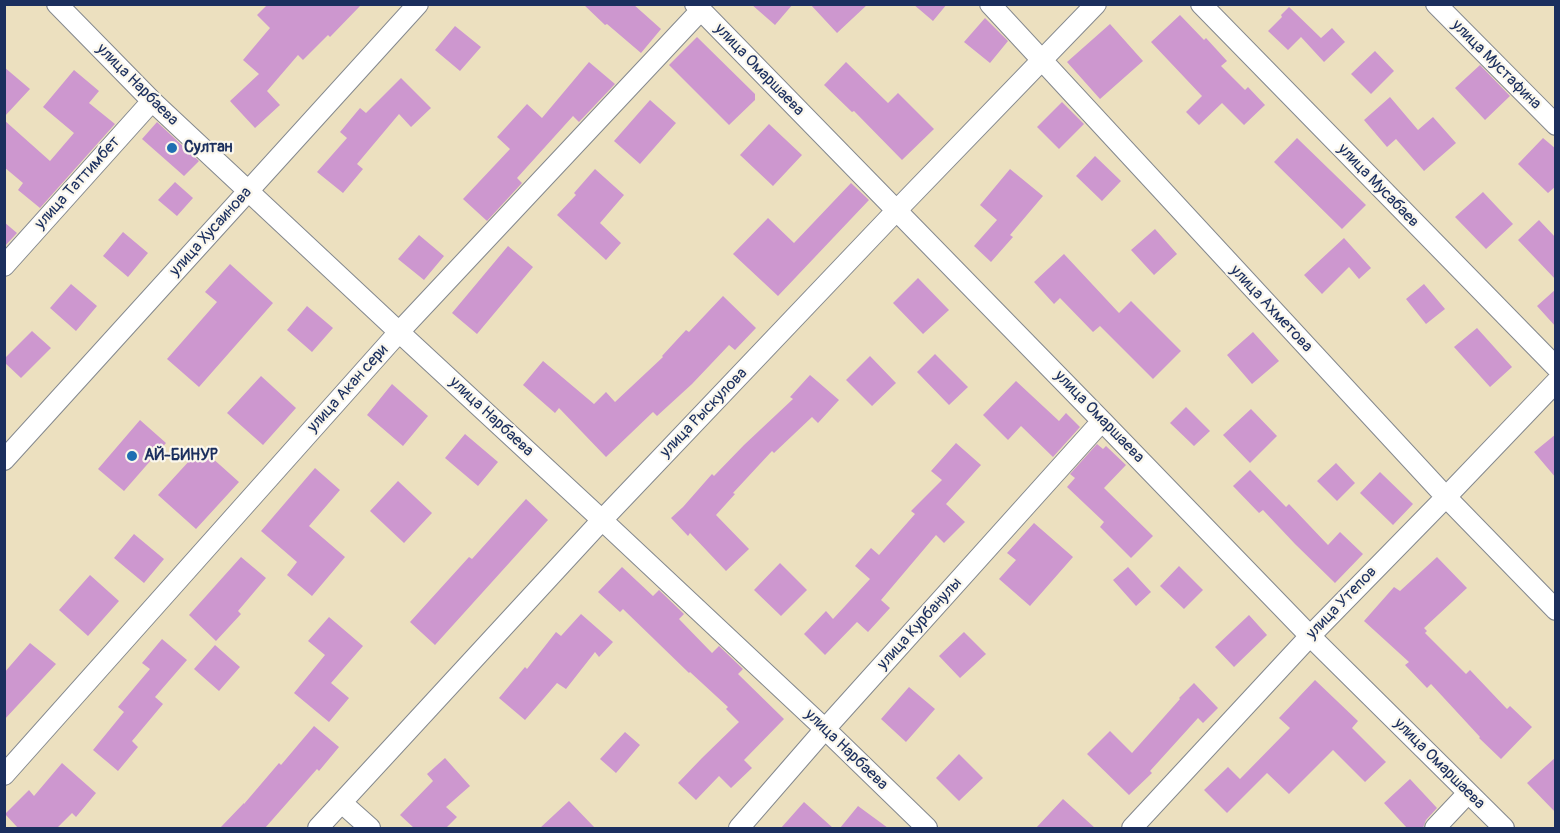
<!DOCTYPE html>
<meta charset="utf-8">
<style>
body{margin:0}
#map{position:relative;width:1560px;height:833px;overflow:hidden;background:#ece0bf;font-family:Pangolin,sans-serif}
canvas{display:block}
.frame{position:absolute;inset:0;border:6px solid #1b2f5e;pointer-events:none}
</style>
<div id="map">
<canvas width="1560" height="833"></canvas>
<div class="frame"></div>
</div>
<script>
const ctx = document.querySelector('canvas').getContext('2d');
ctx.lineJoin = 'round';
function fill(path, color) {
  ctx.fillStyle = color;
  ctx.fill(path, 'evenodd');
}
function toPath(rows) {
  const path = new Path2D();
  for (const r of rows) {
    path.moveTo(r[0], r[1]);
    for (let i = 2; i < r.length; i += 2) path.lineTo(r[i], r[i + 1]);
  }
  return path;
}
function strokePath(path, color, width, dash) {
  ctx.strokeStyle = color;
  ctx.lineWidth = width;
  ctx.lineCap = dash ? 'butt' : 'round';
  ctx.setLineDash(dash || []);
  ctx.stroke(path);
}
function drawText(font, color, halo, rows, align = 'center') {
  ctx.font = font + ' Pangolin,sans-serif';
  ctx.lineWidth = 4.5;
  ctx.setLineDash([]);
  ctx.textBaseline = 'middle';
  ctx.strokeStyle = halo;
  ctx.fillStyle = color;
  for (const [text, x, y, turn = 0] of rows) {
    ctx.save();
    ctx.translate(x, y);
    ctx.rotate((+turn || 0) * Math.PI / 180);
    ctx.textAlign = isNaN(turn) ? turn : align;
    if (halo) ctx.strokeText(text, 0, 0);
    ctx.fillText(text, 0, 0);
    ctx.restore();
  }
}
fill(toPath([
 [268,4,362,4,330,37,328,35,303,60,298,55,267,91,280,105,255,128,230,101,259,74,243,60,270,28,257,15],
 [583,4,633,4,661,29,641,53,607,24,605,25],
 [751,4,793,4,775,25],
 [810,4,868,4,837,33],
 [913,4,947,4,933,21],
 [1289,7,1321,38,1332,28,1345,42,1324,62,1301,37,1288,50,1268,31,1282,17,1281,15],
 [1180,15,1204,40,1206,38,1227,61,1221,66,1245,90,1248,87,1265,105,1244,125,1222,103,1199,125,1186,112,1202,96,1151,42],
 [985,18,1008,41,990,63,964,42],
 [1110,24,1143,61,1100,99,1067,62],
 [455,26,481,47,460,71,435,50],
 [697,37,755,94,755,100,729,125,669,65],
 [1375,51,1394,71,1371,94,1351,74],
 [589,62,615,84,579,122,573,116,517,178,522,183,487,221,463,199,510,149,497,137,527,104,542,118],
 [846,62,888,103,898,93,934,129,902,160,854,111,852,112,824,85],
 [1480,65,1510,96,1485,120,1455,88],
 [4,67,30,89,4,117],
 [74,70,99,91,89,103,115,124,40,208,18,190,23,183,4,167,4,120,50,161,74,133,43,107],
 [401,78,431,108,411,127,399,114,357,164,363,169,343,193,317,172,347,138,340,132,360,108,366,113],
 [1390,97,1418,130,1433,117,1456,143,1424,171,1396,139,1387,147,1364,120],
 [650,100,676,123,640,164,614,141],
 [1062,102,1084,124,1059,149,1037,127],
 [157,122,199,161,184,176,142,139],
 [769,124,802,155,773,186,740,155],
 [1297,138,1366,205,1342,229,1274,162],
 [1543,138,1556,149,1556,186,1548,193,1518,164],
 [1095,156,1121,181,1102,201,1076,176],
 [595,169,624,195,600,223,621,243,606,260,557,215,576,195,574,193],
 [1010,169,1043,196,1010,235,1013,237,991,262,974,246,997,220,980,205],
 [175,182,193,198,177,216,158,200],
 [851,183,869,200,778,296,733,254,768,218,794,243],
 [1483,192,1513,224,1486,249,1455,217],
 [1539,220,1556,238,1556,280,1518,240],
 [4,222,17,233,4,247],
 [1155,229,1177,254,1154,275,1131,250],
 [123,232,148,253,128,277,103,256],
 [419,235,444,256,424,280,398,259],
 [1344,238,1371,268,1359,279,1349,267,1322,294,1304,275],
 [508,246,533,267,477,334,452,313],
 [1064,254,1119,313,1131,301,1181,351,1153,379,1100,326,1093,332,1060,298,1054,304,1034,282],
 [230,264,273,303,199,387,167,359,217,302,205,292],
 [918,278,949,310,923,334,893,303],
 [71,284,97,306,76,331,50,308],
 [1424,284,1445,309,1426,324,1406,299],
 [1556,289,1556,327,1537,306],
 [723,296,756,328,735,350,729,345,692,384,657,416,653,412,606,457,559,408,555,413,523,385,543,361,594,404,606,392,615,402,663,357,662,356,686,330,689,332],
 [307,306,333,328,312,352,287,330],
 [1477,328,1512,367,1490,387,1454,347],
 [32,331,51,348,21,378,4,362,4,359],
 [1253,332,1279,361,1252,384,1227,355],
 [935,354,968,387,949,405,917,372],
 [870,356,896,383,872,406,846,380],
 [810,375,839,400,818,423,812,417,774,453,772,451,733,493,735,494,716,515,749,549,726,571,690,533,688,536,671,518,683,507,712,474,714,476,744,445,793,399,790,397],
 [261,376,296,408,263,445,227,413],
 [1016,381,1059,421,1066,413,1080,427,1053,457,1021,426,1008,440,983,415],
 [392,384,428,416,403,446,367,415],
 [1186,407,1210,431,1194,446,1170,423],
 [1251,409,1277,436,1250,463,1223,435],
 [140,420,166,443,124,491,98,469],
 [465,434,498,462,478,486,445,458],
 [1556,434,1556,478,1534,452],
 [956,443,981,465,946,504,965,522,944,543,936,535,881,600,890,608,868,632,857,622,825,655,804,634,826,611,833,619,870,579,855,566,871,548,879,555,915,514,911,511,942,480,931,471],
 [1097,444,1103,449,1106,446,1126,465,1104,488,1153,536,1131,558,1100,527,1104,522,1067,487,1075,478,1070,474],
 [201,448,239,482,196,529,158,495],
 [1336,463,1355,483,1337,501,1317,481],
 [315,468,340,490,309,526,345,557,312,596,287,575,297,562,261,531],
 [1250,470,1286,507,1289,504,1328,545,1340,532,1363,554,1335,583,1295,544,1263,510,1259,513,1233,486],
 [1380,472,1413,504,1393,525,1360,493],
 [398,481,432,513,404,543,370,511],
 [526,499,548,520,435,645,410,622,469,557,472,559],
 [1034,523,1073,557,1030,606,999,579,1016,560,1007,553],
 [134,534,164,559,144,583,114,558],
 [241,557,266,578,238,611,241,614,216,641,189,615],
 [1437,557,1467,588,1424,628,1427,631,1425,633,1466,674,1470,670,1507,709,1510,706,1532,727,1501,759,1479,738,1480,737,1431,684,1427,688,1405,665,1409,662,1364,621,1394,587,1400,591],
 [780,563,807,590,781,616,754,590],
 [1179,566,1203,590,1184,609,1160,586],
 [622,567,653,596,659,590,684,614,679,619,712,653,719,646,743,669,738,674,784,719,744,760,752,768,731,788,719,776,696,800,678,783,702,758,739,722,726,709,728,707,690,672,689,673,623,609,620,612,598,592],
 [1128,567,1151,592,1136,606,1113,580],
 [90,575,119,601,88,636,59,610],
 [581,614,613,642,599,657,595,652,566,689,557,683,525,720,499,698,525,667,527,669,556,632,561,636],
 [1249,615,1267,635,1234,667,1215,647],
 [329,617,363,646,331,683,349,698,329,722,294,693,325,655,308,641],
 [964,632,986,654,960,678,939,656],
 [162,639,187,660,155,697,163,704,132,741,138,747,118,771,93,750,124,712,118,707,150,669,142,663],
 [30,643,56,664,4,720,4,673],
 [215,645,240,667,219,691,194,669],
 [1315,680,1358,721,1352,728,1386,762,1365,782,1333,750,1289,794,1267,773,1227,813,1204,790,1228,767,1240,779,1290,728,1279,718],
 [1194,683,1218,708,1203,723,1198,718,1150,771,1152,773,1129,795,1087,754,1110,731,1132,753,1180,699,1179,698],
 [909,687,935,709,906,742,881,719],
 [314,726,339,747,319,771,317,769,265,828,220,828,244,803,244,804,279,763,281,765],
 [625,732,640,745,616,773,600,759],
 [959,754,983,778,959,801,936,778],
 [1556,757,1556,813,1527,783],
 [445,758,470,786,446,807,457,817,446,828,414,828,400,815,433,781,427,774],
 [62,763,96,793,76,817,72,813,57,828,18,828,5,814,29,790,34,796],
 [1410,779,1437,808,1426,820,1423,828,1407,828,1384,803],
 [1063,799,1095,828,1036,828],
 [569,801,595,828,540,828],
 [804,802,833,828,781,828],
 [858,806,888,828,840,828]
]), '#cd97cf');
const minor = toPath([
 [57,4,152,101,399,332,602,520,825,729,927,828],
 [695,4,1102,421,1310,636,1504,828],
 [990,4,1446,497,1556,610],
 [1201,4,1556,367],
 [1436,4,1556,125],
 [4,266,152,101],
 [4,460,418,4],
 [4,775,399,332,701,10],
 [342,803,370,828],
 [318,828,602,520,896,211,1096,4],
 [739,828,825,729,1102,421],
 [1132,828,1310,636,1446,497,1556,382],
 [1435,828,1468,793]
]);
strokePath(minor, '#84888e', 22);
strokePath(minor, '#fff', 20);
for (const [x, y, r, color] of [
 [172,148,6,"#1f6fb2"],
 [132,456,6,"#1f6fb2"]
]) {
  const dot = new Path2D();
  dot.arc(x, y, r, 0, 2 * Math.PI);
  ctx.fillStyle = color;
  ctx.fill(dot);
  strokePath(dot, '#fbf7ec', 2);
}
drawText('16px', '#1b2f5e', '#fbf7ec', [
 ["улица Мустафина",1496,65,45],
 ["улица Омаршаева",759,70,46],
 ["улица Нарбаева",137,85,45],
 ["улица Таттимбет",78,183,-48],
 ["улица Мусабаев",1378,186,46],
 ["улица Хусаинова",211,232,-48],
 ["улица Ахметова",1271,309,47],
 ["улица Акан сери",348,389,-48],
 ["улица Рыскулова",704,413,-46],
 ["улица Нарбаева",491,417,43],
 ["улица Омаршаева",1099,417,46],
 ["улица Утепов",1342,603,-46],
 ["улица Курбанулы",920,624,-48],
 ["улица Нарбаева",846,750,44],
 ["улица Омаршаева",1439,764,45]
]);
drawText('bold 16px', '#1b2f5e', '#fbf7ec', [
 ["Султан",184,148],
 ["АЙ-БИНУР",144,456]
], 'left');
</script>
